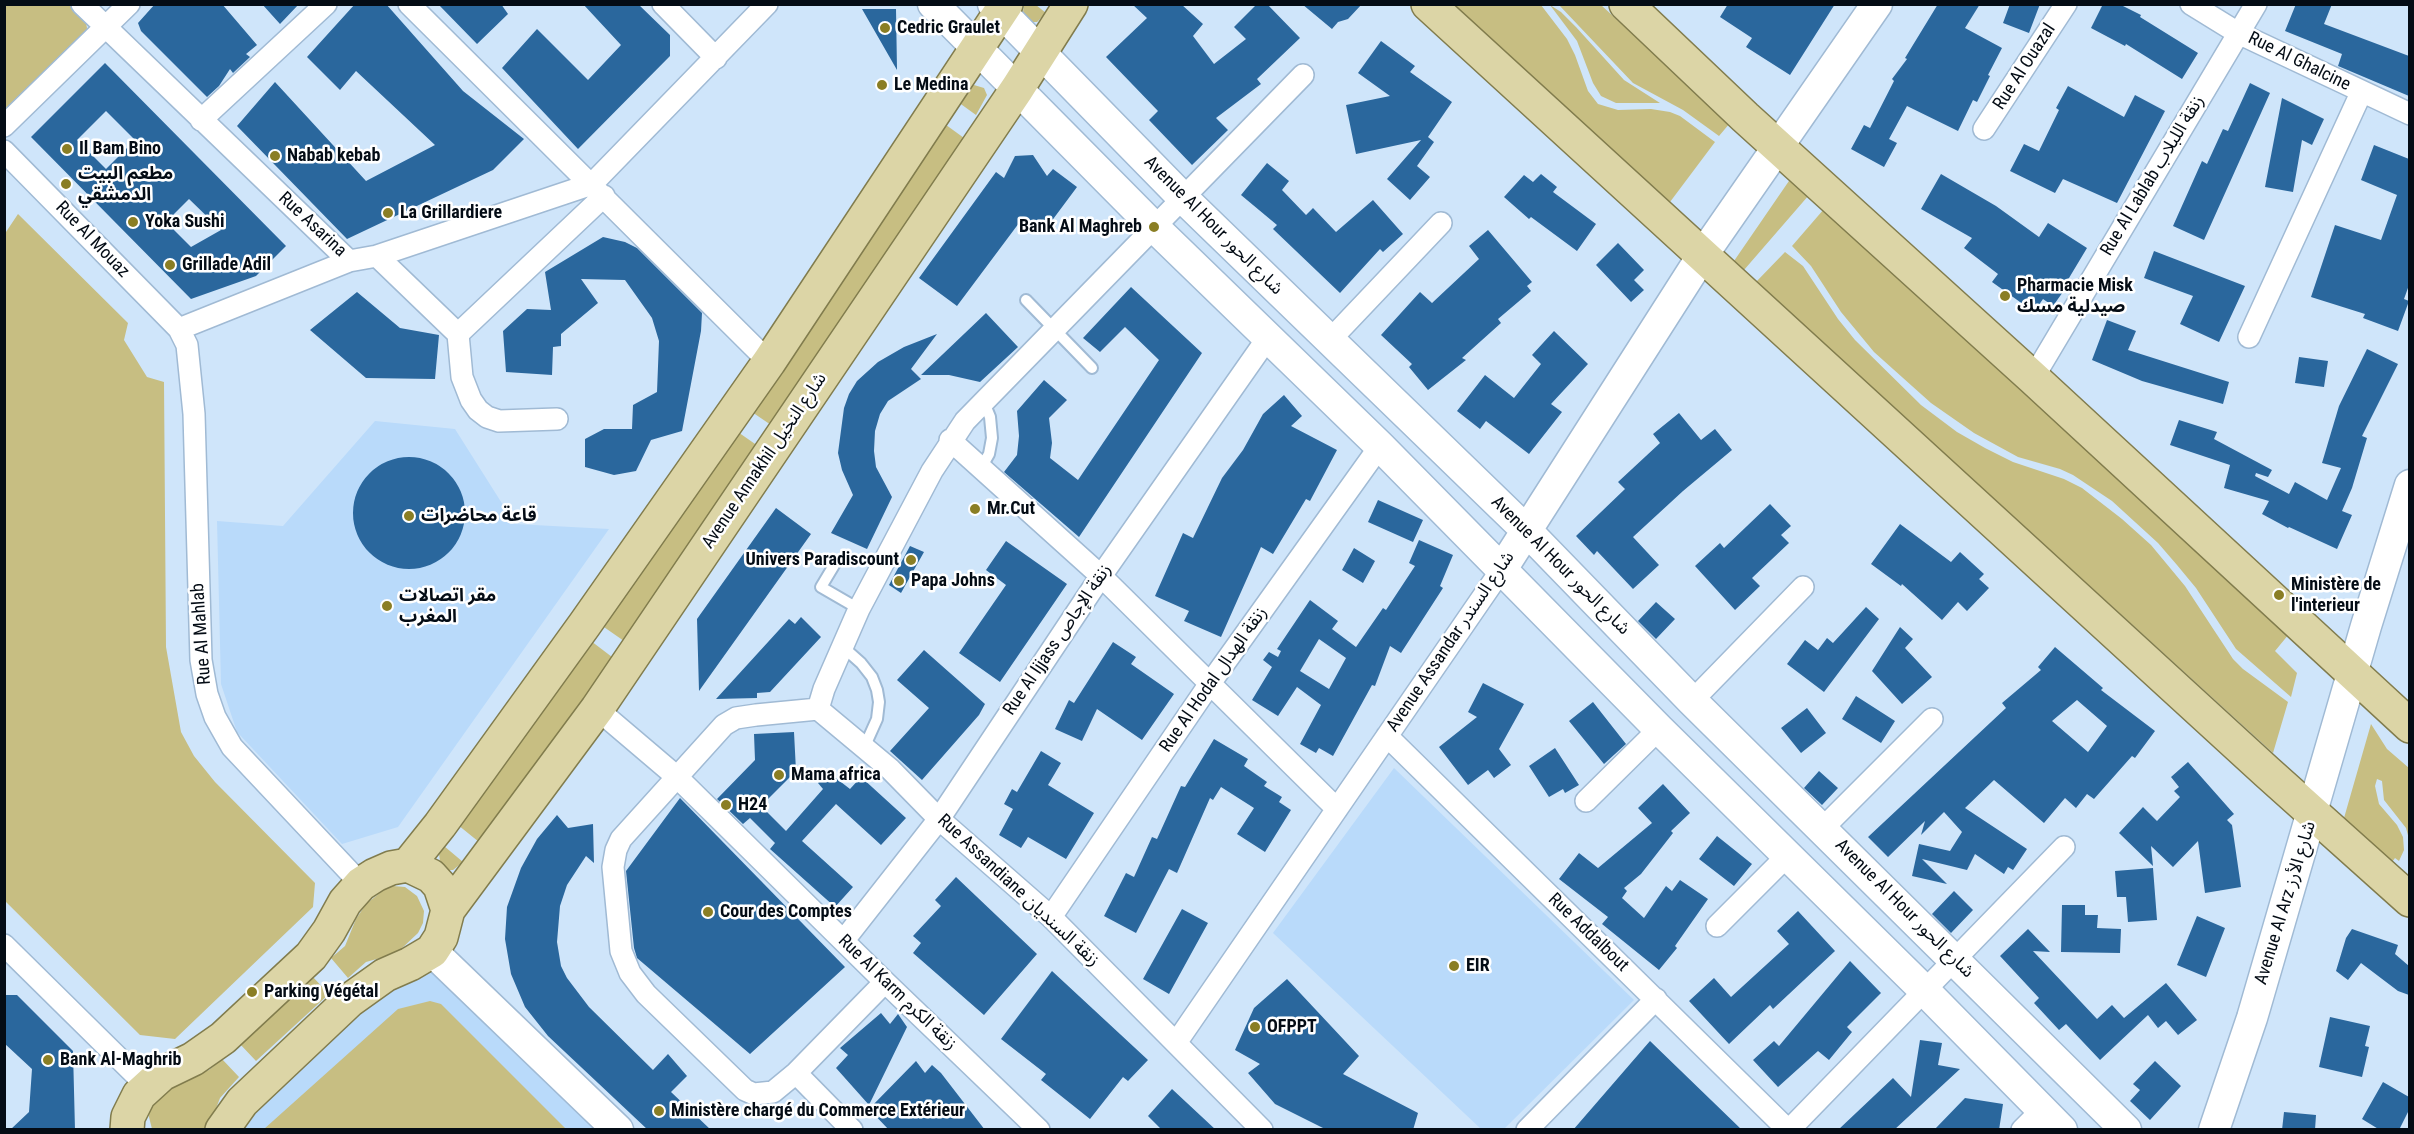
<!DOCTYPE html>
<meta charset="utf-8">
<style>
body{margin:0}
#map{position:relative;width:2414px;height:1134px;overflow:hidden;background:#cfe5fa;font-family:"Roboto Condensed",sans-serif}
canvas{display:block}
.frame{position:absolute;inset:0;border:6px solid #040c15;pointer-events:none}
</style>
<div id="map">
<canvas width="2414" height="1134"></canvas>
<div class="frame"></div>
</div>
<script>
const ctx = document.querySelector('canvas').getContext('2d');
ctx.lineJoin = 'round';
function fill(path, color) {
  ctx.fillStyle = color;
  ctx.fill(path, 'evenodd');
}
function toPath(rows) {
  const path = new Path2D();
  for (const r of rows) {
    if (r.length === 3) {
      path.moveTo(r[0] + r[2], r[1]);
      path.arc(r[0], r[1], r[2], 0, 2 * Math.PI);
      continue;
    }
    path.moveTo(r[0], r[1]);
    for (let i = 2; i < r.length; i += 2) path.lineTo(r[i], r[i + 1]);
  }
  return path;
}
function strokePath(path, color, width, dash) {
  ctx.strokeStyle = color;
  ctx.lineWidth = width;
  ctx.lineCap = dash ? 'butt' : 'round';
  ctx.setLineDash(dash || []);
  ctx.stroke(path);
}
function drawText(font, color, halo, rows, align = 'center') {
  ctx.font = font + ' "Roboto Condensed","Noto Sans Arabic",sans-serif';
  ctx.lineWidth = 5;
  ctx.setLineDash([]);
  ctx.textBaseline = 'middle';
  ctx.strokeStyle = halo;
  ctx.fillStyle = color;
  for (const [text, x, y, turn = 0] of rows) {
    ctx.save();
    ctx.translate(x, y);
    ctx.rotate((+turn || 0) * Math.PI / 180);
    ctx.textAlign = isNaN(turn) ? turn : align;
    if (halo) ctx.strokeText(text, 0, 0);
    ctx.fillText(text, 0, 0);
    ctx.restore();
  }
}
fill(toPath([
 [375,421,455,429,515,524,609,529,398,827,342,844,237,732,221,684,217,521,283,526],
 [1394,768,1634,1000,1504,1129,1481,1129,1273,933],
 [437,966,604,1130,242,1130,275,1087,391,985]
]), '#b9dafa');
fill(toPath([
 [5,5,73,5,85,18,87,28,86,33,5,117],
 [1024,5,1036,5,1046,13,1037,22,1030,22,1023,12],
 [1453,5,1541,5,1567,39,1575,55,1588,91,1598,104,1618,110,1651,109,1670,112,1680,116,1715,142,1670,202],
 [1550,5,1561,12,1576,27,1624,80,1660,103,1616,103,1601,96,1593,83,1577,41],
 [1559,5,1601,5,1730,123,1719,136,1683,110,1633,83],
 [974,85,984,88,987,95,976,115,958,102,969,86],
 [942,122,964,138,771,425,749,410],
 [1791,178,1809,195,1744,270,1734,261],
 [1824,209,2289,634,2275,651,2297,673,2291,697,2236,649,2196,588,2177,565,2158,543,2112,501,2073,475,2060,469,2018,457,1974,433,1931,403,1874,352,1841,312,1811,266,1792,246],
 [18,214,128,323,124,340,147,377,164,382,166,647,181,732,194,756,215,782,315,883,313,907,175,1039,140,1035,5,901,4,235],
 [1785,252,1803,266,1838,319,1855,340,1921,405,1957,432,1985,448,2013,462,2064,479,2082,488,2122,519,2151,545,2185,586,2233,659,2243,669,2288,702,2273,753,1756,282],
 [735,430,758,446,624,641,601,625],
 [591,641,612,657,535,771,479,842,458,825],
 [2371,724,2387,749,2409,768,2409,839,2406,828,2384,800,2382,781,2377,779,2375,786,2379,804,2397,825,2403,837,2404,850,2399,861,2395,858,2392,862,2344,818],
 [444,846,463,862,453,870,447,870,440,862,439,853],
 [393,886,405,887,417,896,424,911,423,923,418,933,400,950,391,955,366,962,348,978,331,958,345,946,356,919,366,904,386,888],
 [312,976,329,994,256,1061,239,1043],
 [430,1001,441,1004,566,1129,264,1129,398,1009],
 [222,1059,239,1077,220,1098,212,1119,206,1128,152,1129,148,1113,156,1097,185,1077,209,1070]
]), '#c7be82');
fill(toPath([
 [155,4,222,4,257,45,246,54,250,57,233,73,230,69,219,86,207,97,141,31,138,23],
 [262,4,299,4,280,24],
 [355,4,386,4,463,91,524,139,493,170,347,239,237,126,275,82,366,181,435,145,356,71,340,90,307,57],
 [438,4,501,4,508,14,477,44],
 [583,4,638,4,670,35,670,56,578,149,502,68,537,29,588,80,621,45],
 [1132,4,1181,4,1203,24,1193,36,1214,64,1246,39,1234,27,1257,4,1267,4,1300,38,1257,79,1261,84,1216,118,1228,130,1192,165,1149,120,1158,111,1106,57,1147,18],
 [1302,4,1362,4,1348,19,1338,22,1332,29],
 [1728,4,1835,4,1790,75,1746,47,1752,38,1720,17],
 [1938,4,1980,4,1965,28,2002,48,1988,75,1990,76,1977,102,1973,100,1958,131,1907,106,1889,139,1897,143,1884,167,1851,149,1864,125,1870,128,1894,81,1892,79,1907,59,1905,58],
 [2010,4,2040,4,2029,33,2003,23],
 [2103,4,2119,4,2141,15,2140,17,2198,53,2182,79,2126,44,2125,46,2091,28],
 [2296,4,2332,4,2324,24,2409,56,2409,96,2338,66,2342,54,2285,31],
 [862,9,896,9,897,70],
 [1381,41,1415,66,1410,72,1452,102,1428,137,1434,142,1417,166,1430,177,1410,200,1387,179,1421,140,1356,154,1346,105,1390,96,1358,73],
 [105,63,286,246,256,276,191,299,31,137],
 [106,111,135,140,106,169,77,140],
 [189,199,221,230,191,247,166,222],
 [2250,83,2270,93,2204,240,2173,226,2202,161,2207,164,2223,129,2228,131],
 [2068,86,2124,117,2135,95,2165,111,2117,203,2063,179,2055,193,2010,171,2024,144,2039,151,2059,110,2056,108],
 [2282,98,2324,119,2312,145,2302,140,2293,192,2265,187],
 [2374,145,2409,159,2409,285,2404,299,2409,301,2398,331,2363,318,2365,314,2311,297,2335,225,2381,240,2397,195,2361,180],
 [1033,155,1047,176,1053,169,1077,187,1042,234,1022,219,957,306,919,278,996,172,1004,178,1015,156],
 [1267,163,1289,181,1282,190,1306,215,1313,208,1336,232,1373,200,1403,234,1383,252,1380,249,1340,293,1273,229,1277,225,1241,195],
 [1541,174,1557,187,1553,192,1596,224,1577,251,1531,217,1529,219,1504,197,1524,175,1533,182],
 [1941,174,1996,206,2039,237,2048,223,2087,248,2063,288,2065,289,2053,306,2043,299,2034,312,1992,282,1998,274,1964,248,1972,238,1921,209],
 [1488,230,1532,282,1527,286,1531,291,1498,319,1501,323,1462,358,1466,360,1428,390,1409,367,1412,364,1381,335,1420,292,1432,303,1479,259,1469,246],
 [603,237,625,242,637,248,702,313,701,331,682,431,651,440,636,471,614,475,585,467,585,439,604,429,632,429,633,405,657,392,659,341,652,318,625,280,581,279,598,303,561,334,561,346,553,347,552,375,506,372,503,331,527,309,551,310,545,272],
 [1618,243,1644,270,1634,280,1644,290,1631,302,1596,265],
 [2154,251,2245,286,2219,342,2180,324,2193,296,2144,278],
 [1131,287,1202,353,1079,537,1004,472,1017,455,1019,436,1017,411,1044,380,1067,400,1049,418,1052,443,1050,458,1078,480,1159,360,1125,327,1100,352,1083,338],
 [357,292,400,328,439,335,435,379,366,378,310,330],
 [986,313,1018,347,980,382,949,375,921,375],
 [2107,320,2136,331,2128,350,2229,382,2223,404,2142,381,2092,360],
 [1554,331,1588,364,1551,404,1562,412,1529,454,1486,421,1480,429,1457,411,1485,375,1514,398,1541,364,1532,355],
 [937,334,911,369,921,379,888,401,880,414,875,431,874,451,876,467,892,497,867,549,831,533,853,495,842,470,838,453,844,408,849,394,857,381,878,362,904,347],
 [2367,349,2398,364,2362,436,2367,438,2352,488,2342,511,2352,515,2337,549,2289,527,2288,528,2262,514,2269,501,2224,488,2230,465,2170,445,2179,420,2217,432,2214,439,2272,470,2268,477,2256,473,2255,476,2289,494,2295,482,2327,500,2341,468,2322,463,2339,406],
 [2299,357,2328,361,2324,387,2295,383],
 [1284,395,1302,416,1291,426,1337,450,1310,501,1306,499,1273,554,1261,547,1221,637,1184,621,1189,611,1155,596,1183,533,1193,538,1222,478,1243,450,1263,414],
 [1679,413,1701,440,1715,429,1732,450,1683,491,1633,537,1659,565,1633,589,1597,551,1594,555,1576,536,1625,489,1618,482,1660,443,1653,434],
 [409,513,56],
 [1378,500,1423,520,1413,542,1368,522],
 [1770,504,1791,526,1781,535,1789,543,1752,578,1760,586,1735,610,1695,566,1720,543,1724,548],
 [776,508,811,534,699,691,697,619],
 [1900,524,1951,562,1960,552,1984,574,1979,579,1989,588,1967,611,1958,602,1942,620,1902,584,1901,586,1871,564],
 [1419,540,1453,555,1440,586,1443,588,1401,653,1390,646,1375,686,1372,685,1333,756,1319,748,1316,753,1300,744,1321,705,1297,687,1278,716,1252,700,1272,667,1263,660,1269,652,1278,657,1281,651,1277,649,1310,600,1338,621,1332,629,1356,647,1383,608,1386,610,1415,566,1409,563],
 [1319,639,1346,658,1329,689,1300,671],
 [1006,541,1067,584,1000,682,959,653,1006,585,986,570],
 [910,546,924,552,901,593,889,585],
 [1354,548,1375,561,1363,583,1342,570],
 [1656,602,1675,619,1656,639,1638,621],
 [1866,607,1879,619,1824,692,1787,664,1805,640,1818,650,1827,638,1833,643],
 [801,617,821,637,770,692,757,693,757,698,716,699,789,619,795,624],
 [1900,627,1913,639,1905,648,1932,677,1902,704,1872,671],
 [1113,642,1136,657,1131,664,1174,694,1142,740,1097,709,1082,741,1055,729,1069,700,1074,703],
 [2055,647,2103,688,2101,690,2155,731,2135,758,2132,756,2094,799,2087,794,2076,808,2065,798,2044,823,1994,780,1965,808,2027,849,2013,870,2008,867,2004,874,1975,854,1967,870,1922,859,1947,884,1912,876,1919,844,1950,851,1962,832,1944,812,1921,835,1925,821,1888,857,1868,837,2006,708,2002,703,2041,670,2038,667],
 [2077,700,2107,726,2088,752,2052,721],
 [924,650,985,704,979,715,922,780,890,751,929,708,897,680],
 [1483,683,1524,704,1499,749,1511,765,1494,778,1488,770,1468,785,1439,747,1477,717,1468,712],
 [1856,696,1895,721,1881,743,1842,719],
 [1593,702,1626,744,1604,764,1569,721],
 [1807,708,1826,733,1801,753,1781,728],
 [794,732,796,771,761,806,786,831,823,789,818,783,828,772,850,789,861,777,906,818,881,845,836,804,802,841,853,887,835,907,770,849,775,843,750,818,743,824,717,799,755,760,754,734],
 [1214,739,1248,759,1244,766,1267,782,1264,786,1282,797,1279,802,1291,810,1265,852,1237,834,1254,808,1221,787,1213,800,1210,798,1177,873,1169,869,1136,933,1104,916,1126,873,1134,877,1152,837,1157,839,1181,786,1185,787],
 [1555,748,1579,785,1565,793,1563,789,1549,797,1529,766],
 [1041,751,1061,763,1048,785,1094,813,1066,859,1028,837,1021,848,999,835,1013,809,1004,804,1012,789,1017,792],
 [2188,762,2234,814,2227,820,2232,825,2241,887,2205,893,2198,841,2173,867,2151,846,2153,866,2119,833,2143,807,2157,821,2180,797,2174,791,2179,787,2171,777],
 [1819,771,1838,788,1822,805,1804,788],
 [1663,784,1690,813,1671,831,1673,833,1641,874,1624,888,1627,891,1622,898,1644,918,1666,886,1672,891,1680,880,1708,899,1675,946,1677,948,1659,970,1602,924,1608,917,1559,879,1579,853,1598,868,1652,823,1638,808],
 [680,798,845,967,750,1054,637,958,634,948,626,871],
 [557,815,568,828,593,824,594,863,586,856,567,885,560,906,557,942,561,966,567,978,589,1007,653,1070,668,1054,687,1076,671,1092,711,1130,648,1130,548,1036,525,1007,511,974,505,939,507,907,521,868,537,839],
 [1717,836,1752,864,1734,886,1699,859],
 [2153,868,2157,920,2128,922,2126,897,2117,897,2115,871],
 [956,877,1037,954,984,1015,913,953,921,943,913,936,941,906,935,900],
 [1954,891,1973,910,1951,933,1932,914],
 [2062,905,2085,905,2085,915,2098,915,2097,928,2121,929,2120,953,2061,952],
 [1182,909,1208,923,1169,994,1143,979],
 [1798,911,1835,951,1773,1009,1770,1005,1729,1044,1689,1001,1714,978,1731,997,1789,944,1777,931],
 [2197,916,2225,928,2206,977,2177,965],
 [2028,929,2050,952,2033,951,2097,1019,2112,1005,2124,1018,2166,983,2197,1020,2178,1035,2166,1021,2158,1028,2148,1015,2100,1060,2066,1024,2059,1030,2034,1003,2039,998,2000,956],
 [2352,929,2398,945,2395,954,2409,966,2409,995,2398,991,2361,963,2348,980,2336,971,2346,938],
 [1850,961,1881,993,1847,1027,1852,1032,1829,1060,1818,1051,1778,1087,1753,1060,1774,1041,1779,1046],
 [1052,971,1148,1060,1128,1081,1123,1077,1090,1119,1041,1080,1046,1074,1001,1039],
 [1287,979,1359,1056,1343,1074,1418,1113,1413,1130,1327,1130,1275,1104,1248,1073,1260,1064,1235,1050,1254,1008],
 [4,995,17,995,73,1051,75,1130,10,1130,29,1112,32,1069,4,1043],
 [881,1013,890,1024,898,1014,907,1027,869,1105,836,1068,848,1055,840,1048],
 [2330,1017,2370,1026,2365,1046,2369,1047,2362,1077,2319,1067],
 [1920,1040,1942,1043,1938,1065,1960,1069,1894,1130,1838,1130,1893,1078,1911,1097],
 [1650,1041,1742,1130,1573,1130],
 [916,1061,925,1073,932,1065,941,1073,985,1130,889,1130,869,1109],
 [2155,1061,2181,1086,2150,1120,2130,1101,2140,1090,2133,1084],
 [2383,1082,2409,1097,2409,1110,2399,1130,2380,1130,2362,1119],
 [1172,1089,1216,1130,1162,1130,1148,1116],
 [1965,1098,2003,1104,1999,1130,1934,1130],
 [2284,1112,2316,1115,2315,1130,2282,1130]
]), '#2a679d');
const lane = toPath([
 [1026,300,1092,368],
 [981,468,989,454,992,438,990,417,983,400],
 [836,562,821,587,859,609],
 [843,647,861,663,872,677,877,690,879,702,877,719,864,748]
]);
const street = toPath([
 [82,4,349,261],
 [409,4,769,362],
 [663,4,716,58],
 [2191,4,2238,33,2410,114],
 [201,120,326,4],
 [4,126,129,4],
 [1984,129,2066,4],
 [4,151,179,329,187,345,194,414,201,660,207,694,215,717,232,747,361,884],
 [377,256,592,184,767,4],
 [179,329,349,261,377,256,458,334,462,377,471,400,478,410,487,417,499,421,557,419],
 [458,334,604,196],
 [2249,337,2361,93],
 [1329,341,1441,223],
 [2033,378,2256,4],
 [950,440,1101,576,1337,809],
 [1692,701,1803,587],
 [597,709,677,777,885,982,1039,1130],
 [818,709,890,769,939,819,1051,917,1262,1130],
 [1387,736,1788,1130],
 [1586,801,1659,729],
 [1823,828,1932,719],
 [1051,917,1211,682,1380,446],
 [1717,926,1788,855],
 [844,940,939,819,1101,576,1269,336],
 [4,945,147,1086],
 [885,982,796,1073,773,1092,754,1094,745,1090,646,994,630,973,621,951,613,867,616,850,621,839,724,725,736,718,756,715,818,709,824,689,859,609,932,471,965,421,1303,75],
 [1176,1043,1502,569],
 [796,1073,852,1130],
 [1527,1130,1656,999],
 [1789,1130,2064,847],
 [2022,1130,2042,1110]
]);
const secondary = toPath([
 [933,4,1154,227,1380,446,1659,729,1924,990,2062,1130],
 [993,4,1182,197,1527,531,1692,701,2126,1130],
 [1502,569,1702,256,1877,4],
 [432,951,618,1130],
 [2214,1130,2252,1018,2366,626,2410,485]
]);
const primary = toPath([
 [1428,4,2267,772,2410,900],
 [1626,4,1745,117,2033,378,2410,726],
 [408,865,440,825,585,624,769,362,1006,4],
 [448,910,597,709,1017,89,1071,4],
 [127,1130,128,1117,139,1095,162,1074,193,1059,223,1038,311,956,329,931,345,902,361,884,375,875,391,868,408,865,431,876,440,886,448,910,441,937,432,951,410,964,385,975,350,1000,242,1102,222,1130]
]);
strokePath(lane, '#a0bad4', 14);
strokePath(street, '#a0bad4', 24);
strokePath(secondary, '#a0bad4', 33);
strokePath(primary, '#817c4d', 36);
strokePath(lane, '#fff', 10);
strokePath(street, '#fff', 21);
strokePath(secondary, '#fff', 30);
strokePath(primary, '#dcd5a6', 33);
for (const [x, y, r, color] of [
 [885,28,6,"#8a7e24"],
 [882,85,6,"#8a7e24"],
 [67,149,6,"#8a7e24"],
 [275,156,6,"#8a7e24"],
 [66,184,6,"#8a7e24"],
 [388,213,6,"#8a7e24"],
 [133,222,6,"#8a7e24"],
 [1154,227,6,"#8a7e24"],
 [170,265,6,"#8a7e24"],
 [2005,296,6,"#8a7e24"],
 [975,509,6,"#8a7e24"],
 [409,516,6,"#8a7e24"],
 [911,560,6,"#8a7e24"],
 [899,581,6,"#8a7e24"],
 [2279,595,6,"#8a7e24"],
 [387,606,6,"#8a7e24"],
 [779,775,6,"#8a7e24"],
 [726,805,6,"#8a7e24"],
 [708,912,6,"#8a7e24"],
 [1454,966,6,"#8a7e24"],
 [252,992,6,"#8a7e24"],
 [1255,1027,6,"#8a7e24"],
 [48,1060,6,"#8a7e24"],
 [659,1111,6,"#8a7e24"]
]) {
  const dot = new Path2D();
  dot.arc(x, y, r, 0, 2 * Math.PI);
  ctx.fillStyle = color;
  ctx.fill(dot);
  strokePath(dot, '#fff', 2);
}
drawText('bold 18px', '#040c15', '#fff', [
 ["Cedric Graulet",897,28],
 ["Le Medina",894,85],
 ["Il Bam Bino",79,149],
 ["Nabab kebab",287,156],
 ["مطعم البيت",78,174],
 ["الدمشقي",78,195],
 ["La Grillardiere",400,213],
 ["Yoka Sushi",145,222],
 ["Bank Al Maghreb",1142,227,"right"],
 ["Grillade Adil",182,265],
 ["Pharmacie Misk",2017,286],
 ["صيدلية مسك",2017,307],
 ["Mr.Cut",987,509],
 ["قاعة محاضرات",421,516],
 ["Univers Paradiscount",899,560,"right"],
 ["Papa Johns",911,581],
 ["Ministère de",2291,585],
 ["l'interieur",2291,606],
 ["مقر اتصالات",399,596],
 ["المغرب",399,617],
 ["Mama africa",791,775],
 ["H24",738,805],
 ["Cour des Comptes",720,912],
 ["EIR",1466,966],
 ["Parking Végétal",264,992],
 ["OFPPT",1267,1027],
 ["Bank Al-Maghrib",60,1060],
 ["Ministère chargé du Commerce Extérieur",671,1111]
], 'left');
drawText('18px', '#040c15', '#fff', [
 ["Rue Al Ghalcine",2299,62,26],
 ["Rue Al Ouazal",2025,67,-57],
 ["Rue Al Lablab زنقة اللبلاب",2153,176,-59],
 ["Rue Asarina",312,225,43],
 ["Avenue Al Hour شارع الحور",1213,226,45],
 ["Rue Al Mouaz",92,240,46],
 ["Avenue Annakhil شارع النخيل",765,461,-56],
 ["Avenue Al Hour شارع الحور",1560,566,45],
 ["Rue Al Mahlab",202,634,-94],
 ["Rue Al Ijjass زنقة الإجاص",1058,640,-56],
 ["Avenue Assandar شارع السندر",1451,642,-56],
 ["Rue Al Hodal زنقة الهدال",1214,680,-55],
 ["Rue Assandiane زنقة السنديان",1018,891,43],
 ["Avenue Al Arz شارع الأرز",2286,903,-73],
 ["Avenue Al Hour شارع الحور",1904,909,45],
 ["Rue Addalbout",1588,933,44],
 ["Rue Al Karm زنقة الكرم",897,993,44]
]);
</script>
